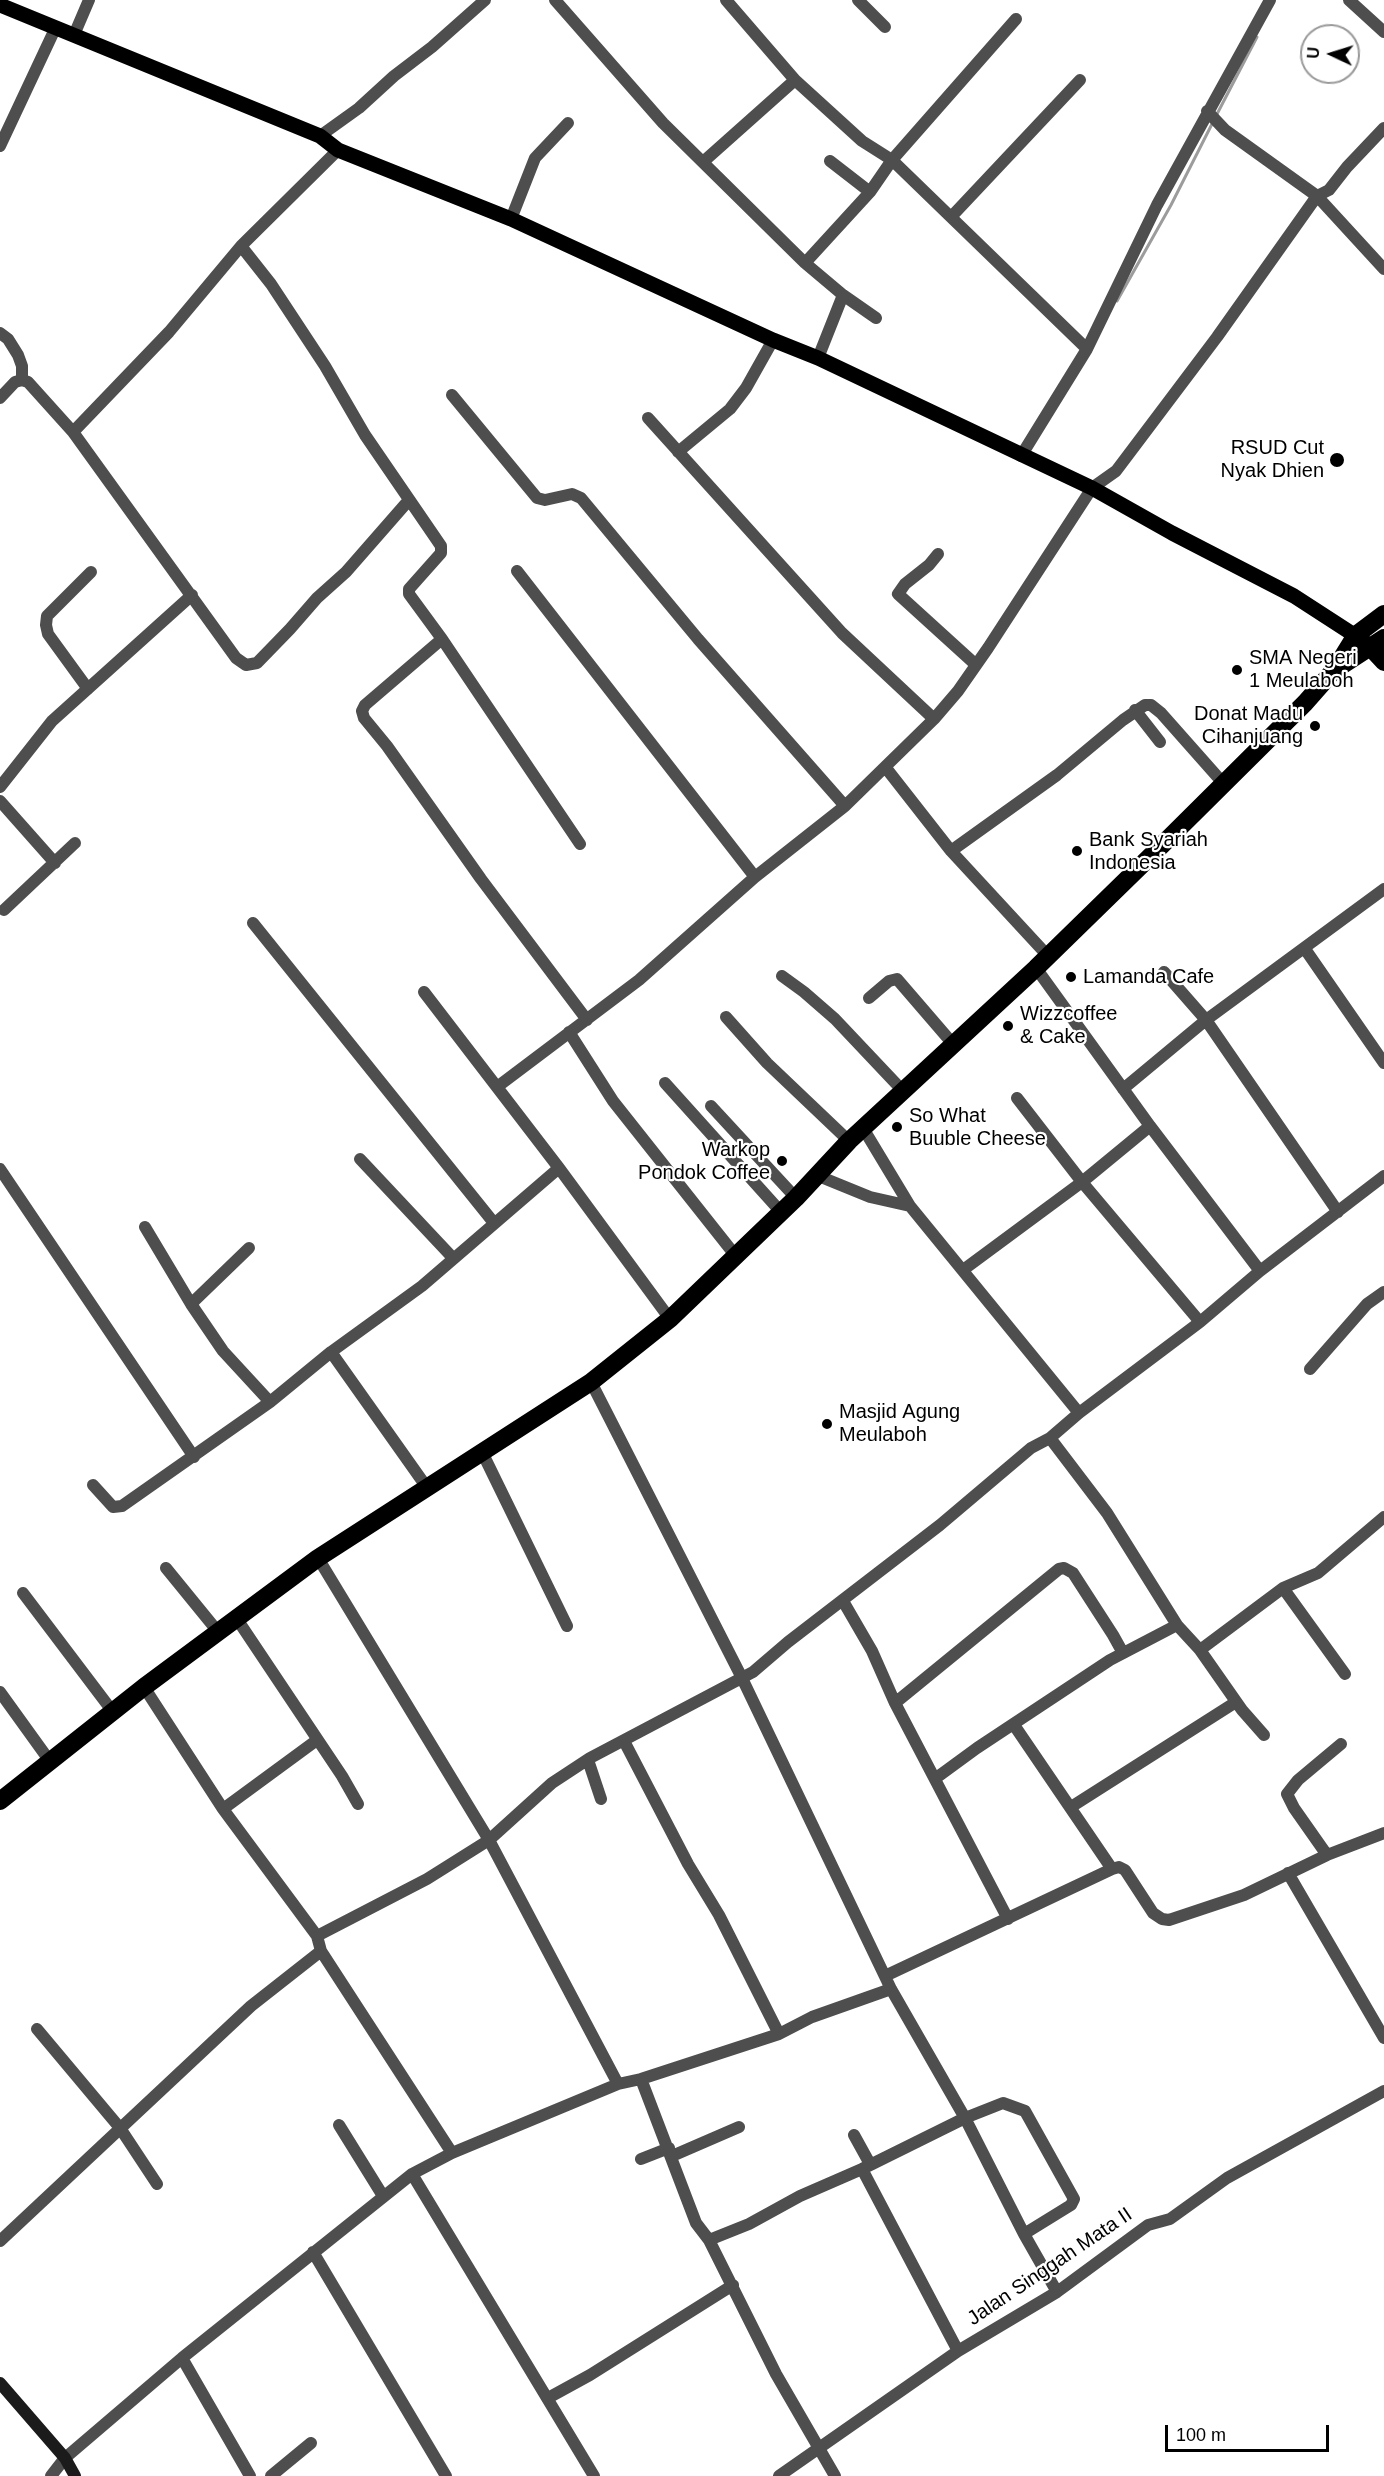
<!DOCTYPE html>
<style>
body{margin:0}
#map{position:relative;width:1384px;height:2476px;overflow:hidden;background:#fff;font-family:Helvetica,sans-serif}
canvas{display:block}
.north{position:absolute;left:1300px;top:24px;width:60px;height:60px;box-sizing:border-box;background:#fff;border:2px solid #999;border-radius:50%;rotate:274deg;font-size:16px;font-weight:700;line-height:24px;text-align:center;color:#000}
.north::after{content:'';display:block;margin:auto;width:21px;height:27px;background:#000;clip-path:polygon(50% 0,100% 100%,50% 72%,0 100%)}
.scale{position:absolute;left:1165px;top:2425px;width:164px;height:27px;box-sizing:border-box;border:3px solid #000;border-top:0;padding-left:8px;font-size:18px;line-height:21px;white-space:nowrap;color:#000;-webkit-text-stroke:4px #fff;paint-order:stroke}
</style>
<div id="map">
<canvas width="1384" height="2476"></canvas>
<div class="north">U</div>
<div class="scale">100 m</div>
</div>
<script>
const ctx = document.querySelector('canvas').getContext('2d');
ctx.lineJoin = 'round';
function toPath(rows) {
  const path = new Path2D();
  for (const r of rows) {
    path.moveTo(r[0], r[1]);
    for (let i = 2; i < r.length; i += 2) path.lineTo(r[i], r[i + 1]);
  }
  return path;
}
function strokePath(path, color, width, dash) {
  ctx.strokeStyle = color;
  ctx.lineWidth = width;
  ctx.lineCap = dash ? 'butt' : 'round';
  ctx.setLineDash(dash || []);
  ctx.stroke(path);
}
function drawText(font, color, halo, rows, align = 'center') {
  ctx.font = font + ' Helvetica,sans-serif';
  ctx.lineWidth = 4.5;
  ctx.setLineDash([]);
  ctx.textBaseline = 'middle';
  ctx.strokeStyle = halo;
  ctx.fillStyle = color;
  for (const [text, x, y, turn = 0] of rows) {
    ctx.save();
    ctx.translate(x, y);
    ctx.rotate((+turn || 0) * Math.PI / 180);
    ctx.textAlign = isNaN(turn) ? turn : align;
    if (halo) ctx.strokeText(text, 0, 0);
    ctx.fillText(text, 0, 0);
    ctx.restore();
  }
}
strokePath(toPath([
 [1216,116,1257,37],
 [1117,301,1171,205,1213,122]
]), '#9c9c9c', 3);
strokePath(toPath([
 [555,0,663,123,805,263,870,192,892,160,1016,19],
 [726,0,795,80,862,141,892,160,1087,349],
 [858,0,885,27],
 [1349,0,1384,32],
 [74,35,89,0],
 [1207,111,1225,130,1317,196,1384,269],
 [320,136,359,108,394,76,432,47,485,0],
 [0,146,55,29],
 [830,161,870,192],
 [703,162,795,80],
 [952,216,1080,80],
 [511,219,535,158,568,123],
 [241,246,271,284,325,366,365,435,441,546,441,553,409,589,409,594,442,639,365,705,362,711,364,718,387,746,481,879,587,1020],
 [805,263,843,295],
 [0,333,8,339,18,355,22,366,22,380],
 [818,358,843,295,876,318],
 [452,395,537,498,545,500,572,494,581,498,698,639,845,806],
 [0,398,15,382,22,380,28,382,73,432,236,658,246,665,257,663,290,629,317,598,346,572,409,500],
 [648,418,842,633,934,719],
 [73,432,169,332,241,246,338,150],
 [678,452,730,409,746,388,773,340],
 [1021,456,1087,349,1157,205,1270,0],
 [938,554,929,565,905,584,898,594,975,664],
 [517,571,755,877],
 [442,639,580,844],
 [88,689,48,634,46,625,47,616,91,572],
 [1135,710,1160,742],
 [886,768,951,851,1048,956],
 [0,787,52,721,192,595],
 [0,801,55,863],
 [951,851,1057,775,1123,720,1145,705,1151,705,1161,713,1223,783],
 [4,910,75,843],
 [253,923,494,1223],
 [1305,949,1384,1063],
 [1036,968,1150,1126,1260,1271],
 [1164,972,1206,1020,1338,1212],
 [782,976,804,992,835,1019,903,1091],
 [424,992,559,1168,670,1319],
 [869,998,889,981,897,979,953,1044],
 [726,1017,767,1063,849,1141],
 [569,1032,613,1101,735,1255],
 [665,1083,781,1212],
 [497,1087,639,980,755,877,845,806,934,719,958,691,988,648,1092,488,1116,471,1217,337,1317,196,1329,190,1347,167,1384,128],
 [1123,1089,1206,1020,1384,889],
 [1017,1098,1082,1182,1200,1322],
 [711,1106,796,1198],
 [863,1128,910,1206,1079,1413],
 [360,1159,453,1258],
 [0,1169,194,1457],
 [816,1175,870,1197,910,1206],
 [145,1227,191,1304,223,1351,270,1402],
 [963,1270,1082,1182,1150,1126],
 [191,1304,249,1248],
 [331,1352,428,1489],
 [1310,1369,1367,1304,1384,1292],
 [591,1382,741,1676,891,1989,965,2118,1024,2234,1057,2292],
 [1050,1438,1107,1513,1177,1625,1200,1650,1242,1710,1264,1735],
 [482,1452,567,1626],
 [93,1485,113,1507,122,1506,270,1402,331,1352,422,1286,559,1168],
 [318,1558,489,1840,618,2084],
 [166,1568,219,1633],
 [1283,1588,1345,1674],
 [23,1593,113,1712],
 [843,1601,872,1651,895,1703,1008,1919],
 [237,1619,342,1776,358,1804],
 [1200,1650,1283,1588,1318,1573,1384,1517],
 [144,1687,223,1809,317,1936,321,1951,452,2153],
 [0,1692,49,1760],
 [895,1703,1059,1569,1064,1568,1073,1573,1113,1635,1123,1653],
 [1014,1725,1112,1869],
 [624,1741,688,1864,719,1915,779,2034],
 [588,1760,601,1799],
 [936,1778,977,1748,1110,1660,1177,1625],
 [1071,1807,1236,1702],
 [223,1809,317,1740],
 [1327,1855,1294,1808,1287,1794,1298,1780,1341,1744],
 [1288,1873,1384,2038],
 [317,1936,427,1879,489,1840,552,1783,590,1758,753,1672,788,1642,940,1525,1031,1448,1050,1438,1079,1413,1200,1322,1260,1271,1384,1176],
 [885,1976,1112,1869,1119,1867,1125,1870,1153,1913,1162,1919,1169,1920,1244,1895,1327,1855,1384,1833],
 [37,2029,120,2128,157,2184],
 [641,2079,696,2223,709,2240,776,2374,835,2476],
 [339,2125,383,2196],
 [854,2135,870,2164],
 [672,2156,739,2127],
 [641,2159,669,2148],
 [862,2169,958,2351],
 [412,2174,594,2476],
 [709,2240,749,2224,800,2196,862,2169,965,2118,1003,2103,1025,2111,1074,2199,1071,2205,1024,2234],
 [0,2241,251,2006,321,1951],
 [313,2252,446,2476],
 [182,2358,250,2476],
 [548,2398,590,2375,733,2285],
 [51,2476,65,2458,182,2358,412,2174,452,2153,618,2084,641,2079,779,2034,812,2017,891,1989],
 [271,2476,311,2443],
 [779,2476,958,2351,1057,2292,1148,2225,1170,2219,1227,2178,1384,2091]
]), '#4e4e4e', 12);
strokePath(toPath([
 [0,2383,65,2458,75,2476]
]), '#1b1b1b', 12);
strokePath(toPath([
 [0,5,320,136,338,150,511,219,773,340,818,358,1092,488,1172,533,1294,596,1365,642]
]), '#000', 15);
strokePath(toPath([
 [1371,648,1384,662],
 [1338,668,1384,638],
 [0,1801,144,1687,318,1558,591,1382,670,1319,796,1198,849,1141,1036,968,1162,845,1305,703,1335,669,1356,635,1384,614]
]), '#000', 18);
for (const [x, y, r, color] of [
 [1337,460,8,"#000"],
 [1237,670,6,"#000"],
 [1315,726,6,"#000"],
 [1077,851,6,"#000"],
 [1071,977,6,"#000"],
 [1008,1026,6,"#000"],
 [897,1127,6,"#000"],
 [782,1161,6,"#000"],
 [827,1424,6,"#000"]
]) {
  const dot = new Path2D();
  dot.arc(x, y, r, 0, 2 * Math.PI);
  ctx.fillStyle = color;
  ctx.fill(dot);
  strokePath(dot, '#fff', 2);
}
drawText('20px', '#000', '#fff', [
 ["RSUD Cut",1324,448,"right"],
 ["Nyak Dhien",1324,471,"right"],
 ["SMA Negeri",1249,658],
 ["1 Meulaboh",1249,681],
 ["Donat Madu",1303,714,"right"],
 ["Cihanjuang",1303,737,"right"],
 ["Bank Syariah",1089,840],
 ["Indonesia",1089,863],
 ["Lamanda Cafe",1083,977],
 ["Wizzcoffee",1020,1014],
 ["& Cake",1020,1037],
 ["So What",909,1116],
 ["Buuble Cheese",909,1139],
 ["Warkop",770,1150,"right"],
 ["Pondok Coffee",770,1173,"right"],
 ["Masjid Agung",839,1412],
 ["Meulaboh",839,1435]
], 'left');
drawText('20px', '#000', '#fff', [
 ["Jalan Singgah Mata II",1050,2267,-34]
]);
</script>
